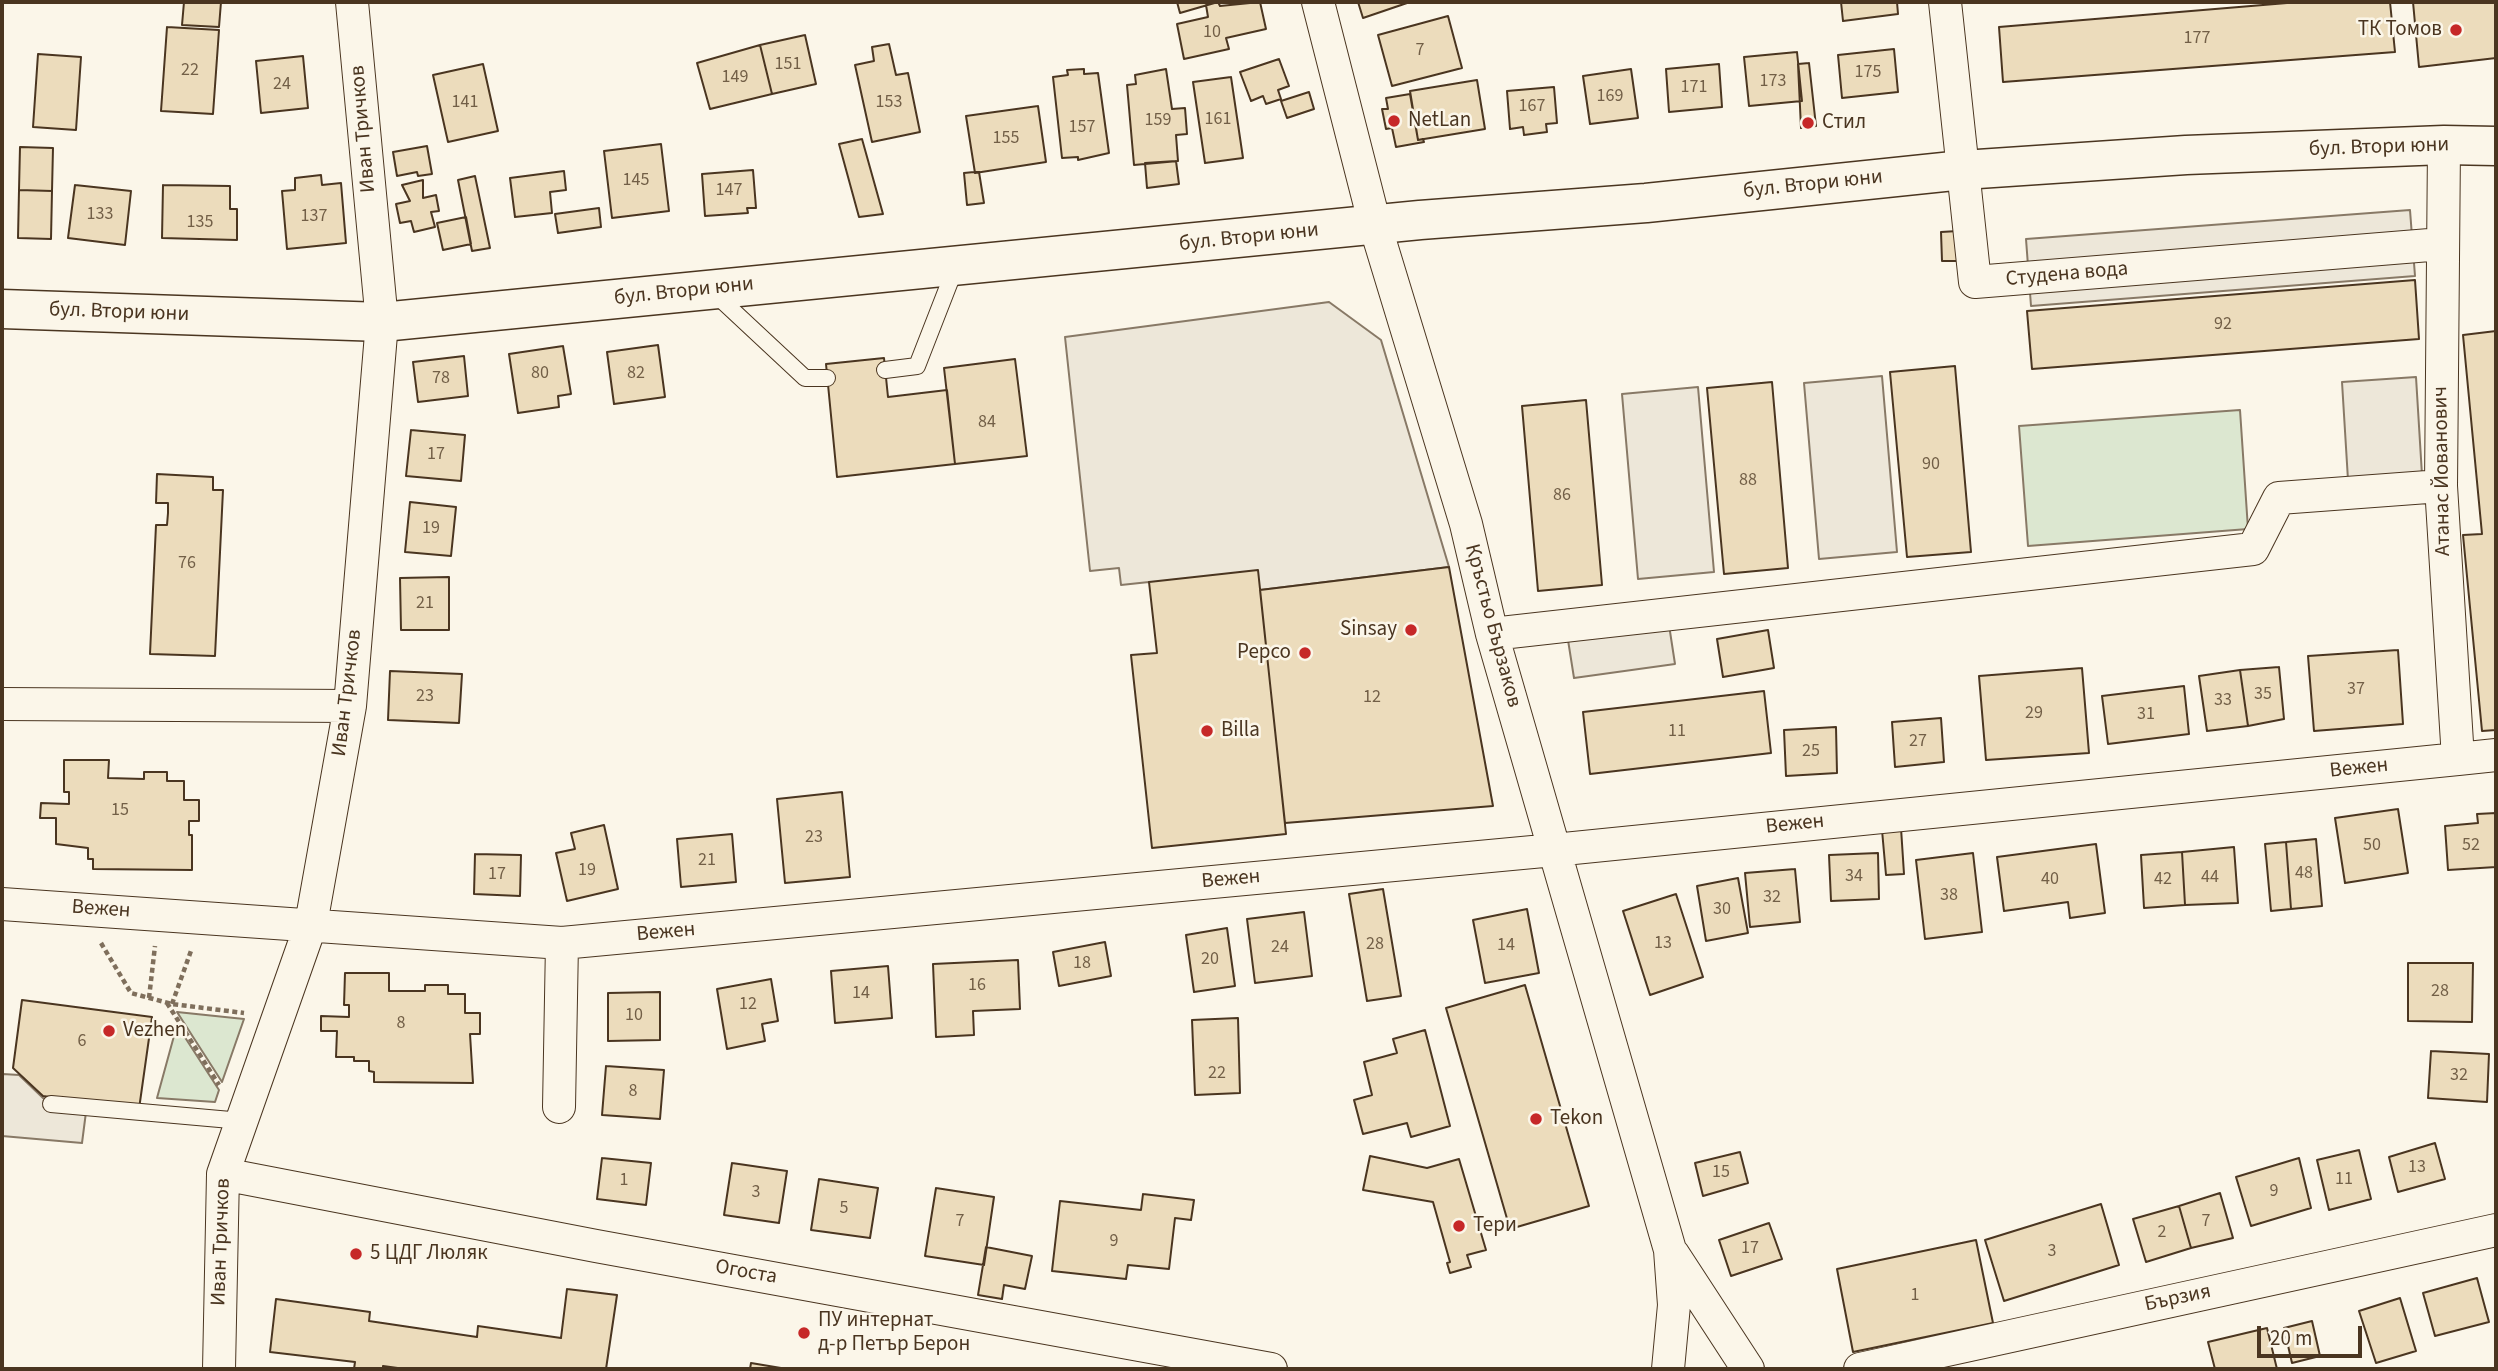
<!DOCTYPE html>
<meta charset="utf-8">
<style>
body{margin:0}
#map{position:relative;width:2498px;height:1371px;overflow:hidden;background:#fbf6e9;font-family:"Source Sans 3",sans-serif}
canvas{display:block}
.frame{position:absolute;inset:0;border:4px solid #4a3520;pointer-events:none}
.scale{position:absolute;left:2257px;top:1326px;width:105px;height:32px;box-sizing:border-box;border:4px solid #4a3520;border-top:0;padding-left:9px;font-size:21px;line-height:24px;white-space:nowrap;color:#4a3520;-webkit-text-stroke:5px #fbf6e9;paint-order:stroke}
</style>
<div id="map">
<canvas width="2498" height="1371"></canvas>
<div class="frame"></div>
<div class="scale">20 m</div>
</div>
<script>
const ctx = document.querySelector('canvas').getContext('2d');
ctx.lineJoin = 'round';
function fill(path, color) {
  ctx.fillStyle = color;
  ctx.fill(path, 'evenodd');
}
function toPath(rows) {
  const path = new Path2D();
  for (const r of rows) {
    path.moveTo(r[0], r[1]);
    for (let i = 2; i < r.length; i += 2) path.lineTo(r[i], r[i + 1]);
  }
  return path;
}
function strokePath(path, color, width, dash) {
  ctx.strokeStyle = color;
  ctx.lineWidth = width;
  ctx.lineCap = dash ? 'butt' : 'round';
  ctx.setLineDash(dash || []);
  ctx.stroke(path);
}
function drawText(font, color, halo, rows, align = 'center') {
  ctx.font = font + ' "Source Sans 3",sans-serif';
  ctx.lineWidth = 5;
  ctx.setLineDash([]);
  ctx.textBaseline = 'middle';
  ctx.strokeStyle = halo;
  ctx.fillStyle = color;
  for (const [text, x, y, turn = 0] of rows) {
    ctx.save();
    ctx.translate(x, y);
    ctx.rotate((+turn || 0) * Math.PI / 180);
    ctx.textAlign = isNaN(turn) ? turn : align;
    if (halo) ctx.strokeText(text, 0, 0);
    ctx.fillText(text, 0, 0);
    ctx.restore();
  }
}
const green = toPath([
 [2240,410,2248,529,2028,546,2019,426,2240,410],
 [177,1012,244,1019,222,1082,177,1012],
 [177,1025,219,1090,215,1102,157,1098,177,1025]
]);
fill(green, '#dce7d0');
strokePath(green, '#887966', 2);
const parking = toPath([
 [2410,210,2415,276,2031,306,2026,239,2410,210],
 [1329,302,1381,340,1449,567,1260,590,1149,582,1121,585,1119,568,1090,571,1065,337,1329,302],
 [1882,376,1897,552,1819,559,1804,383,1882,376],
 [2416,377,2422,475,2348,480,2342,382,2416,377],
 [1698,387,1714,572,1638,579,1622,394,1698,387],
 [1669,625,1675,664,1574,678,1568,640,1669,625],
 [3,1074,19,1075,43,1098,84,1104,86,1112,82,1143,2,1136,3,1074]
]);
fill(parking, '#ede7d9');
strokePath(parking, '#887966', 2);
const building = toPath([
 [184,2,221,2,219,27,182,25,184,2],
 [1177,2,1218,2,1180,13,1177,2],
 [1218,2,1220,6,1260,2,1266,29,1226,38,1229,49,1184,59,1177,24,1208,17,1206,5,1218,2],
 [1358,2,1410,2,1363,18,1358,2],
 [1841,2,1897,2,1898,14,1843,21,1841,2],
 [2299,2,2390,2,2395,52,2003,82,1999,27,2299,2],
 [2413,2,2496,2,2496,58,2419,67,2413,2],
 [1448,16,1462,68,1392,86,1378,35,1448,16],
 [167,27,219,30,213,114,161,111,167,27],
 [805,35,816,84,772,94,760,45,805,35],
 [889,44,896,75,908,73,920,132,872,142,855,65,874,61,872,47,889,44],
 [760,45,772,94,710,109,697,63,760,45],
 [1894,49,1898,92,1842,98,1838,55,1894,49],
 [1797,52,1802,101,1749,106,1744,57,1797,52],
 [38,54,81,57,76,130,33,127,38,54],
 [303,56,308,108,261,113,256,61,303,56],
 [1279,59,1289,86,1278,90,1281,99,1266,104,1263,96,1251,101,1240,72,1279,59],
 [1809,63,1816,126,1801,128,1798,64,1809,63],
 [483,64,498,131,448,142,433,75,483,64],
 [1719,64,1722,107,1669,112,1666,69,1719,64],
 [1084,69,1084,74,1098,73,1109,153,1078,160,1078,157,1062,158,1053,77,1068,75,1067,70,1084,69],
 [1166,69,1172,109,1185,108,1187,134,1176,135,1178,161,1134,165,1127,85,1136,84,1135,75,1166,69],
 [1631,69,1638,118,1590,124,1583,76,1631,69],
 [1231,77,1243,158,1205,163,1193,82,1231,77],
 [1477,80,1485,129,1418,140,1410,91,1477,80],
 [1554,87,1557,123,1546,124,1547,132,1524,135,1523,127,1510,129,1507,91,1554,87],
 [1309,92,1314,109,1287,118,1281,101,1309,92],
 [1410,94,1418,140,1423,139,1424,142,1396,147,1392,128,1386,129,1382,109,1388,109,1386,98,1410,94],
 [1038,106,1046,162,975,173,966,116,1038,106],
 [862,139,883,214,859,217,839,144,862,139],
 [661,144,669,211,612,218,604,151,661,144],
 [427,146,432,174,418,176,417,172,397,176,393,152,427,146],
 [20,147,53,148,52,191,19,190,20,147],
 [1176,161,1179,184,1147,188,1145,163,1176,161],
 [753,170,756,208,747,208,748,213,705,216,702,174,753,170],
 [564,171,566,190,550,192,552,213,515,217,510,178,564,171],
 [974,172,979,172,984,203,967,205,964,173,974,172],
 [321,175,322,185,341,183,346,243,287,249,282,191,295,190,295,178,321,175],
 [475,176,490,248,472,251,458,180,475,176],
 [423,180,423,198,436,195,439,211,431,212,435,227,414,232,411,221,400,223,396,204,410,201,402,185,423,180],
 [75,185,131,191,125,245,68,238,75,185],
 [163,185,230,186,230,209,237,209,237,240,162,238,163,185],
 [19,190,52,191,51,239,18,238,19,190],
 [599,208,601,227,558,233,555,214,599,208],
 [466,217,471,244,443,250,437,223,466,217],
 [1958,231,1960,261,1942,261,1941,232,1958,231],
 [2415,280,2419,339,2032,369,2027,311,2415,280],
 [2496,331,2496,730,2482,731,2463,535,2482,534,2463,335,2496,331],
 [658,345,665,397,614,404,607,352,658,345],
 [563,346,571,394,558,396,559,407,518,413,509,354,563,346],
 [464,356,468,396,418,402,413,362,464,356],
 [884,358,888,397,947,390,955,464,837,477,826,364,884,358],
 [1015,359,1027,456,955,464,944,368,1015,359],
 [1955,366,1971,552,1907,557,1890,372,1955,366],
 [1772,382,1788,568,1724,574,1707,388,1772,382],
 [1586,400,1602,585,1538,591,1522,406,1586,400],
 [411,430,465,435,461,481,406,476,411,430],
 [157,474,213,477,213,490,223,490,215,656,150,654,156,525,167,525,168,513,168,503,156,503,157,474],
 [410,502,456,507,451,556,405,552,410,502],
 [1449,567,1493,806,1285,823,1260,590,1449,567],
 [1258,570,1286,834,1152,848,1131,655,1157,653,1149,582,1258,570],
 [449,577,449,630,401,630,400,578,449,577],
 [1768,630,1774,668,1723,677,1717,639,1768,630],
 [2398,650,2403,724,2314,731,2308,656,2398,650],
 [2279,667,2284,719,2248,726,2240,670,2279,667],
 [2082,668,2089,753,1986,760,1979,676,2082,668],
 [2240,670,2248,726,2207,731,2199,676,2240,670],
 [390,671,462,674,459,723,388,720,390,671],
 [2184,686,2189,734,2108,744,2102,696,2184,686],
 [1764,691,1771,753,1590,774,1583,712,1764,691],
 [1941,718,1944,762,1895,767,1892,722,1941,718],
 [1836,727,1837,773,1786,776,1784,730,1836,727],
 [64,760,109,760,108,778,144,779,144,772,167,772,167,781,184,781,184,800,199,800,199,821,189,821,189,835,192,835,192,870,93,869,93,859,88,859,88,848,56,844,56,818,40,818,41,803,69,804,69,792,64,792,64,760],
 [842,792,850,877,785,883,777,799,842,792],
 [2398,809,2408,873,2345,883,2335,818,2398,809],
 [2496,813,2496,867,2448,870,2445,826,2478,823,2477,814,2496,813],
 [604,825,618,889,567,901,556,853,575,849,571,833,604,825],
 [1901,828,1904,874,1886,875,1882,830,1901,828],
 [732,834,736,882,681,887,677,839,732,834],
 [2316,839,2322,906,2291,909,2286,842,2316,839],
 [2286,842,2291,909,2271,911,2265,844,2286,842],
 [2096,844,2105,913,2070,918,2068,902,2004,911,1997,857,2096,844],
 [2234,847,2238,903,2185,905,2182,852,2234,847],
 [2182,852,2185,905,2144,908,2141,855,2182,852],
 [1878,853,1879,899,1831,901,1829,855,1878,853],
 [1973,853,1982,932,1925,939,1916,860,1973,853],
 [475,854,521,855,520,896,474,894,475,854],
 [1795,869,1800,922,1750,927,1745,873,1795,869],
 [1738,878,1748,933,1706,941,1697,886,1738,878],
 [1383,889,1401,996,1367,1001,1349,894,1383,889],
 [1676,894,1703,977,1650,995,1623,911,1676,894],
 [1527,909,1539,973,1485,983,1473,920,1527,909],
 [1304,912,1312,976,1255,983,1247,919,1304,912],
 [1227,928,1235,986,1194,992,1186,935,1227,928],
 [1105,942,1111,976,1059,986,1053,952,1105,942],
 [1018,960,1020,1009,973,1011,974,1035,936,1037,933,964,1018,960],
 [2408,963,2473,963,2472,1022,2408,1021,2408,963],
 [888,966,892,1018,835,1023,831,971,888,966],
 [345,973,389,973,389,991,425,991,425,985,448,985,448,994,465,994,465,1013,480,1013,480,1034,470,1034,473,1083,374,1082,374,1072,369,1071,369,1061,354,1061,354,1057,336,1057,337,1031,321,1031,321,1016,349,1017,349,1005,344,1005,345,973],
 [771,979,778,1021,762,1024,765,1041,727,1049,717,989,771,979],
 [1525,985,1589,1206,1510,1229,1446,1008,1525,985],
 [660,992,660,1040,608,1041,608,993,660,992],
 [22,1000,152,1017,139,1109,43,1096,13,1068,22,1000],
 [1238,1018,1240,1093,1195,1095,1192,1020,1238,1018],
 [1425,1030,1450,1126,1411,1137,1407,1123,1363,1134,1354,1100,1372,1095,1364,1062,1397,1053,1393,1039,1425,1030],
 [2431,1051,2489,1054,2487,1102,2428,1098,2431,1051],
 [606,1066,664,1070,660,1119,602,1115,606,1066],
 [2435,1143,2445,1179,2398,1192,2389,1157,2435,1143],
 [2359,1150,2371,1199,2329,1210,2317,1160,2359,1150],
 [1740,1152,1748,1183,1703,1196,1695,1163,1740,1152],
 [1370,1156,1427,1168,1459,1159,1486,1250,1467,1255,1471,1267,1450,1273,1447,1263,1450,1262,1433,1202,1363,1190,1370,1156],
 [602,1158,651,1163,646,1205,597,1199,602,1158],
 [2299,1158,2311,1208,2251,1226,2236,1177,2299,1158],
 [732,1163,787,1171,779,1223,724,1215,732,1163],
 [819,1179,878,1188,870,1238,811,1230,819,1179],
 [936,1188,994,1197,984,1265,925,1256,936,1188],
 [2220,1193,2233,1238,2191,1248,2179,1206,2220,1193],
 [1143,1194,1194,1200,1191,1220,1175,1218,1169,1269,1128,1265,1126,1279,1052,1271,1060,1201,1141,1210,1143,1194],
 [2101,1204,2119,1265,2004,1301,1985,1240,2101,1204],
 [2179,1206,2191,1248,2146,1262,2133,1219,2179,1206],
 [1769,1223,1782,1259,1731,1276,1719,1240,1769,1223],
 [1976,1240,1993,1323,1853,1352,1837,1269,1976,1240],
 [986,1247,1032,1256,1025,1289,1004,1285,1002,1299,978,1295,986,1247],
 [2477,1278,2489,1322,2435,1336,2423,1293,2477,1278],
 [567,1289,617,1295,606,1369,405,1369,383,1366,383,1369,354,1369,355,1362,270,1352,276,1299,370,1312,369,1321,477,1337,478,1326,561,1338,567,1289],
 [2400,1298,2416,1351,2376,1363,2359,1311,2400,1298],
 [2312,1321,2320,1356,2292,1363,2284,1328,2312,1321],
 [2267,1328,2277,1369,2215,1369,2208,1342,2267,1328],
 [751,1363,787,1369,750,1369,751,1363]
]);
fill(building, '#ecdcbc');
strokePath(building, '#4a3520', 2);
const lane = toPath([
 [715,294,805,378,827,378],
 [885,370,917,366,956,266],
 [51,1104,242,1121]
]);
const street = toPath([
 [1318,2,1375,225,1466,524,1492,634,1670,1250,1674,1305,1668,1369],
 [1945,2,1975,282,2442,244],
 [2444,145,2441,486,2458,759,2496,755],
 [1492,634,2253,549,2279,498,2441,486],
 [2,704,350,706],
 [2,904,562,943,1554,850,2458,759],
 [559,1107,562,943],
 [223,1174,596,1246,1271,1369],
 [1673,1254,1748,1369],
 [219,1369,223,1174,311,924,350,706,382,322,352,2],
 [1860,1369,2496,1230]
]);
const secondary = toPath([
 [2,309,382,322,1420,220,1646,203,1963,170,2186,155,2444,145,2496,146]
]);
strokePath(lane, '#4a3520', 18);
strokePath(street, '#4a3520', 34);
strokePath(secondary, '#4a3520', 41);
strokePath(toPath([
 [101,943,131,993,172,1004,244,1013],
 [149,998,155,946],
 [167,1003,219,1085],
 [172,1004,192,948]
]), '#7f6f5c', 4.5, [5, 3.5]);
strokePath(lane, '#fbf6e9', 16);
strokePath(street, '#fbf6e9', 32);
strokePath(secondary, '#fbf6e9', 38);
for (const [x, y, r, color] of [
 [2456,30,7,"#c62828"],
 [1394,121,7,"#c62828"],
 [1808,123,7,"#c62828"],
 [1411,630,7,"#c62828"],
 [1305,653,7,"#c62828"],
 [1207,731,7,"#c62828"],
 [109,1031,7,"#c62828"],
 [1536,1119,7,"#c62828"],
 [1459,1226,7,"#c62828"],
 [356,1254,7,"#c62828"],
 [804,1333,7,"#c62828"]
]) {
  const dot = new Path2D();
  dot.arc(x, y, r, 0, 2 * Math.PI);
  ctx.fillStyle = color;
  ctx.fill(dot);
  strokePath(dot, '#fbf6e9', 2.5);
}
drawText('18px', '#725f47', null, [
 ["10",1212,33],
 ["177",2197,39],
 ["7",1420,51],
 ["151",788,65],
 ["22",190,71],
 ["175",1868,73],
 ["149",735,78],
 ["173",1773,82],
 ["24",282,85],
 ["171",1694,88],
 ["169",1610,97],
 ["141",465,103],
 ["153",889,103],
 ["167",1532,107],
 ["161",1218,120],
 ["159",1158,121],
 ["157",1082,128],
 ["155",1006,139],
 ["145",636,181],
 ["147",729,191],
 ["133",100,215],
 ["137",314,217],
 ["135",200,223],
 ["92",2223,325],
 ["80",540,374],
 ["82",636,374],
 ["78",441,379],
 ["84",987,423],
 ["17",436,455],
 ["90",1931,465],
 ["88",1748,481],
 ["86",1562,496],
 ["19",431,529],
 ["76",187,564],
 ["21",425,604],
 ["37",2356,690],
 ["35",2263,695],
 ["23",425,697],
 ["12",1372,698],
 ["33",2223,701],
 ["29",2034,714],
 ["31",2146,715],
 ["11",1677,732],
 ["27",1918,742],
 ["25",1811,752],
 ["15",120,811],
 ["23",814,838],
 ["50",2372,846],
 ["52",2471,846],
 ["21",707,861],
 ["19",587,871],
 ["48",2304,874],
 ["17",497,875],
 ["34",1854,877],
 ["44",2210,878],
 ["40",2050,880],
 ["42",2163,880],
 ["38",1949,896],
 ["32",1772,898],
 ["30",1722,910],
 ["13",1663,944],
 ["28",1375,945],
 ["14",1506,946],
 ["24",1280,948],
 ["20",1210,960],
 ["18",1082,964],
 ["16",977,986],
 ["28",2440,992],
 ["14",861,994],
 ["12",748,1005],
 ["10",634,1016],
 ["8",401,1024],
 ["6",82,1042],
 ["22",1217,1074],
 ["32",2459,1076],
 ["8",633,1092],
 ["13",2417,1168],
 ["15",1721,1173],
 ["11",2344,1180],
 ["1",624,1181],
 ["9",2274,1192],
 ["3",756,1193],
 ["5",844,1209],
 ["7",960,1222],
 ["7",2206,1222],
 ["2",2162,1233],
 ["9",1114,1242],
 ["17",1750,1249],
 ["3",2052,1252],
 ["1",1915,1296]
]);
drawText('21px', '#4a3520', '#fbf6e9', [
 ["ТК Томов",2442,30,"right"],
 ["NetLan",1408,121],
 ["Стил",1822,123],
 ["Sinsay",1397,630,"right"],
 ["Pepco",1291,653,"right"],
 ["Billa",1221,731],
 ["Vezhen",123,1031],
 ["Tekon",1550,1119],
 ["Тери",1473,1226],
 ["5 ЦДГ Люляк",370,1254],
 ["ПУ интернат",818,1321],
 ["д-р Петър Берон",818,1345]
], 'left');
drawText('21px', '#4a3520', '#fbf6e9', [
 ["Иван Тричков",364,129,-95],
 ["бул. Втори юни",2379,148,-2],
 ["бул. Втори юни",1813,185,-6],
 ["бул. Втори юни",1249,238,-6],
 ["Студена вода",2067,275,-5],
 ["бул. Втори юни",684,292,-6],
 ["бул. Втори юни",119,313,2],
 ["Атанас Йованович",2443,471,-91],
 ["Кръстьо Бързаков",1492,626,75],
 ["Иван Тричков",348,693,-83],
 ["Вежен",2359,769,-6],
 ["Вежен",1795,825,-6],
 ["Вежен",1231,880,-5],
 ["Вежен",101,910,4],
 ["Вежен",666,933,-5],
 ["Иван Тричков",222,1242,-88],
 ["Огоста",746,1273,10],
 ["Бързия",2178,1299,-12]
]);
</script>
